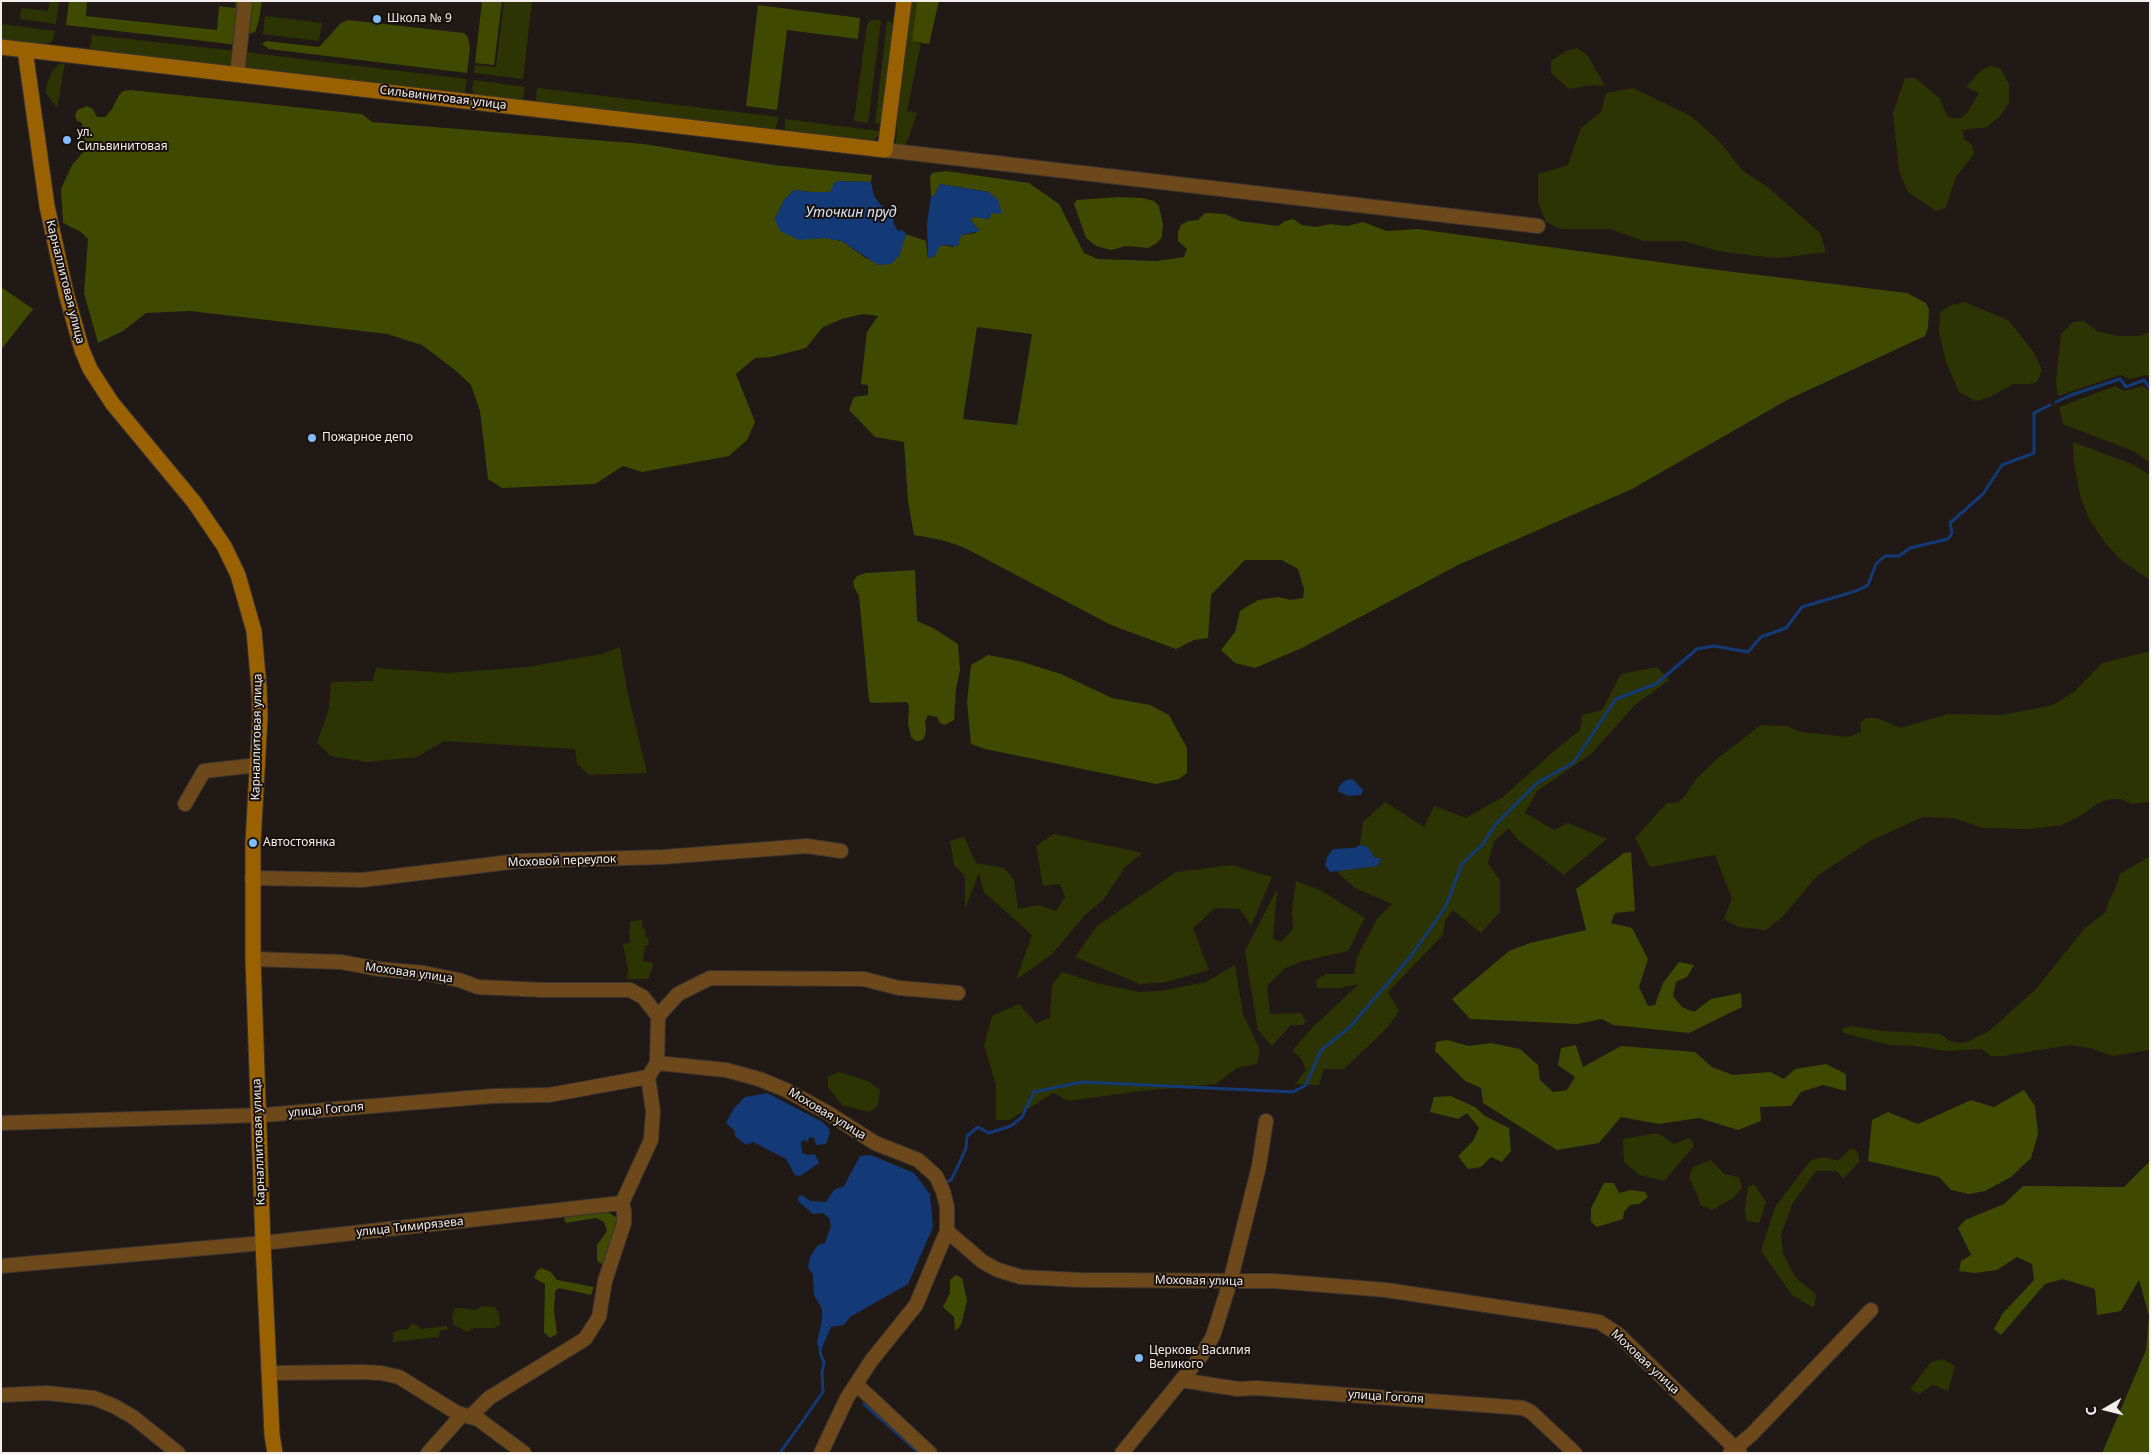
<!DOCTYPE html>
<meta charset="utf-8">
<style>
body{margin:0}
#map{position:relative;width:2151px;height:1454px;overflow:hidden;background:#211915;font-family:"Noto Sans",sans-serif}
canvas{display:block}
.frame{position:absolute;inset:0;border:2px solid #f3eeeb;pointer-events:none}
.north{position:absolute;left:2081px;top:1384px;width:50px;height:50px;-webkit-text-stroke:4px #17100d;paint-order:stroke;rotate:262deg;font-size:14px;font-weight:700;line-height:20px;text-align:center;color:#f3eeeb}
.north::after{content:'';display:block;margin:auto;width:18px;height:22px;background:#f3eeeb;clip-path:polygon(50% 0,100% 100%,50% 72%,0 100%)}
</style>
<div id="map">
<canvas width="2151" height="1454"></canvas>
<div class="frame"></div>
<div class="north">С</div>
</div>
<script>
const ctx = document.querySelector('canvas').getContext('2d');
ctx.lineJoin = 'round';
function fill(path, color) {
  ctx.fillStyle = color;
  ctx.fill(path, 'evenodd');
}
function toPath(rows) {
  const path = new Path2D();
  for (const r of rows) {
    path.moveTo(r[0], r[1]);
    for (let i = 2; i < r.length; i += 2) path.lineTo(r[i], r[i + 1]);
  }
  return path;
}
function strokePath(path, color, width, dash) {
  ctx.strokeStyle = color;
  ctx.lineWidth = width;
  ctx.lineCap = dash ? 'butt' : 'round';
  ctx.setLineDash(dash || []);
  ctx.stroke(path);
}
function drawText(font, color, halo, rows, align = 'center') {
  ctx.font = font + ' "Noto Sans",sans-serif';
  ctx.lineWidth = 4;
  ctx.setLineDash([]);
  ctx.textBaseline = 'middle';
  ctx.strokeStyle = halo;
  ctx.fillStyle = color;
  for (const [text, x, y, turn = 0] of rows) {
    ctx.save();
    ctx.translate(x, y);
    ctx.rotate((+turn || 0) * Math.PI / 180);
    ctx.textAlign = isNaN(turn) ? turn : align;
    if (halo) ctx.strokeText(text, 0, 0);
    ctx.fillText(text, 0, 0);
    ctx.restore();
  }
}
fill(toPath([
 [50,1,59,1,56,24,20,19,21,8,48,11],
 [504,1,532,1,523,79,474,73,475,65,496,67],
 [910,1,917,1,912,41,921,43,907,111,917,113,905,147,896,145,897,127,895,126],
 [265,16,322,23,319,41,263,34],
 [871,20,881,20,868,123,854,121,867,24],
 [887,21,891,22,894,28,883,122,875,124],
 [1,24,55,31,53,40,47,45,1,41],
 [92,35,236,51,231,65,228,66,90,51],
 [1577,48,1588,56,1605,86,1592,85,1569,89,1551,73,1551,61,1566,51],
 [244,52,467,79,465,91,463,94,248,71,243,67],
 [65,63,57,108,46,93,46,87,51,73,59,64],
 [1990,66,2000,68,2009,84,2009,103,2000,116,1987,127,1963,130,1964,139,1972,145,1974,154,1956,177,1946,208,1936,211,1908,192,1899,171,1893,113,1905,78,1915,78,1939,98,1948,117,1960,119,1967,113,1979,93,1966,87,1980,71],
 [474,80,525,87,523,98,521,101,475,96,472,89],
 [537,88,779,117,775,130,538,104,536,100],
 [1633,88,1691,116,1719,141,1743,171,1769,188,1820,233,1826,252,1779,258,1757,256,1718,251,1684,241,1643,241,1610,229,1561,229,1546,222,1538,202,1538,174,1568,165,1581,128,1601,112,1606,93],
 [785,119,879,131,879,135,871,143,785,132],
 [1964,302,2008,320,2033,351,2042,370,2037,382,2030,384,2013,384,1990,397,1976,401,1959,392,1946,362,1939,332,1940,312,1951,305],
 [2084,321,2097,331,2118,336,2140,336,2150,332,2150,377,2146,375,2130,379,2120,375,2058,396,2056,383,2061,334,2073,322],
 [2115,386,2124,391,2143,386,2150,391,2150,463,2133,451,2063,424,2059,407],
 [2073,442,2132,464,2150,475,2150,580,2121,560,2106,544,2089,519,2080,495,2074,462],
 [620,647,627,690,647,773,589,775,577,764,575,749,444,741,417,757,367,762,331,756,317,743,329,709,331,682,373,681,376,668,447,673,527,667,602,654],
 [2150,651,2150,802,2132,804,2120,799,2110,799,2096,804,2085,813,2062,825,2028,829,1983,828,1953,818,1923,817,1870,841,1818,875,1783,916,1766,930,1738,927,1724,919,1732,898,1715,855,1650,867,1635,838,1667,803,1677,803,1685,796,1697,778,1718,758,1761,725,1786,726,1801,732,1848,737,1861,732,1860,723,1866,718,1876,718,1901,728,1948,714,2002,715,2053,705,2075,691,2102,663],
 [1657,667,1669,680,1635,705,1591,754,1537,791,1525,813,1554,830,1568,823,1607,839,1564,875,1517,839,1509,828,1494,841,1488,863,1500,880,1500,912,1481,933,1453,910,1445,921,1443,935,1388,992,1399,1011,1388,1027,1344,1069,1324,1069,1319,1085,1295,1084,1306,1070,1302,1060,1293,1050,1312,1028,1359,984,1340,988,1317,988,1316,980,1326,974,1354,974,1357,957,1377,919,1392,904,1355,888,1337,872,1345,869,1378,866,1367,846,1360,845,1363,822,1385,802,1424,827,1434,806,1466,818,1503,797,1553,752,1580,730,1582,715,1602,710,1621,674],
 [1054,834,1143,853,1126,866,1103,900,1085,915,1052,954,1016,980,1032,935,984,892,979,873,965,909,965,876,954,865,950,841,964,837,976,863,1004,868,1014,880,1018,909,1039,905,1056,911,1065,897,1060,884,1043,886,1036,846],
 [2150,856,2150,1050,2112,1056,2090,1048,2070,1045,2003,1056,1990,1056,1982,1049,1945,1051,1916,1046,1889,1045,1843,1033,1842,1029,1851,1026,1884,1031,1940,1034,1952,1042,1960,1043,1967,1042,1989,1031,2035,990,2085,928,2106,912,2108,902,2114,892,2120,874],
 [1232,865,1272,877,1251,926,1240,909,1215,908,1193,928,1209,970,1166,982,1140,984,1075,957,1097,926,1176,872],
 [1296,881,1322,891,1365,918,1348,951,1303,961,1284,969,1267,986,1270,1014,1301,1013,1306,1021,1303,1025,1291,1025,1272,1046,1258,1030,1245,951,1277,889,1273,939,1281,942,1293,929,1292,911],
 [642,920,642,929,645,929,645,937,648,937,649,945,645,946,643,961,652,962,653,967,648,979,627,979,628,969,623,944,630,943,629,932,631,921],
 [1235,965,1243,1014,1260,1050,1257,1064,1237,1068,1216,1084,1141,1091,1068,1101,1054,1093,1009,1120,996,1120,996,1085,984,1045,992,1016,1019,1004,1036,1023,1050,1018,1052,985,1062,972,1100,984,1139,992,1160,991,1206,982],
 [839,1072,868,1081,880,1090,878,1106,869,1112,842,1105,828,1087,828,1077],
 [1657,1133,1674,1144,1690,1138,1694,1146,1664,1181,1639,1175,1624,1162,1623,1139],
 [1851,1148,1857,1151,1860,1161,1843,1179,1837,1171,1816,1171,1793,1203,1781,1234,1783,1254,1796,1278,1816,1294,1814,1308,1792,1295,1761,1251,1775,1207,1811,1160,1824,1157,1838,1161],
 [1711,1160,1724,1174,1739,1177,1742,1188,1733,1198,1712,1210,1700,1205,1698,1196,1689,1178,1693,1167],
 [1754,1184,1766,1202,1759,1223,1746,1221,1745,1210,1748,1187],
 [483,1306,495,1307,499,1313,500,1325,493,1328,475,1328,467,1332,454,1325,452,1318,454,1309,459,1308,475,1310],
 [411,1324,417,1325,421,1329,447,1326,448,1329,440,1331,439,1337,393,1342,393,1333,398,1330,408,1329],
 [1943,1359,1955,1366,1948,1391,1933,1385,1919,1394,1910,1389,1931,1362]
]), '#2d3403');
fill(toPath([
 [69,1,87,1,86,16,217,30,219,6,235,8,236,1,243,1,238,45,66,25],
 [252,1,262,1,259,20,255,32,249,34],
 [482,1,502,1,494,65,475,63],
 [917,1,939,1,929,44,912,41],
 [758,5,860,18,858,39,787,30,777,110,746,106],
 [348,20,464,33,468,37,470,48,467,73,269,49,262,44,266,41,319,47,341,23],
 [131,90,362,114,372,122,644,144,774,165,872,175,871,182,839,181,830,192,811,192,794,190,784,200,775,219,812,239,824,238,842,241,867,259,899,256,906,234,926,241,928,258,935,256,938,247,943,245,953,247,961,235,975,233,979,230,970,220,974,216,989,219,989,192,940,184,935,195,931,196,930,177,932,173,946,171,1029,183,1059,204,1084,253,1098,259,1156,261,1184,257,1187,249,1178,241,1178,232,1181,225,1188,221,1198,220,1205,213,1210,213,1225,214,1240,221,1278,226,1285,221,1293,219,1302,225,1316,227,1330,224,1347,226,1363,222,1387,231,1418,229,1710,269,1907,293,1926,303,1929,309,1928,328,1925,336,1787,400,1632,489,1458,565,1302,648,1255,668,1235,663,1221,650,1235,632,1240,611,1258,600,1278,597,1291,600,1303,598,1304,589,1298,569,1282,560,1245,560,1211,595,1208,638,1194,640,1176,649,1111,625,963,547,942,540,914,535,908,501,904,442,875,437,849,410,854,397,868,395,868,385,861,384,867,332,878,316,863,314,842,319,823,327,806,348,771,357,755,358,736,374,755,422,747,440,729,456,642,472,623,466,595,484,502,488,488,479,480,411,471,385,455,370,422,345,387,334,190,311,146,313,123,331,98,343,84,293,88,239,81,232,63,223,61,189,72,165,85,150,82,123,77,121,75,116,77,110,87,106,93,109,97,117,105,117,112,109,119,95,123,91],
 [977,327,1032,334,1017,425,963,419],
 [1117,197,1142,198,1154,201,1159,206,1163,224,1162,237,1157,243,1148,248,1126,246,1111,250,1096,246,1086,238,1074,204,1077,200],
 [1,287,33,309,1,350],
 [915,570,917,621,933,628,958,644,960,670,956,689,954,720,945,725,940,723,937,717,928,715,925,721,926,728,925,736,922,740,919,741,915,741,911,737,908,724,909,706,907,702,872,703,869,701,859,596,854,587,853,582,857,576,866,573],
 [988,655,1019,661,1061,674,1112,698,1150,705,1169,715,1187,748,1187,773,1179,779,1156,784,985,749,971,744,967,702,971,665],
 [1631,852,1635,911,1615,913,1611,923,1632,928,1648,959,1639,987,1648,1006,1655,1005,1663,983,1679,962,1694,965,1687,977,1676,982,1673,996,1682,1007,1694,1012,1711,999,1741,993,1742,1007,1689,1033,1613,1025,1602,1019,1577,1024,1470,1019,1452,999,1509,951,1530,943,1586,930,1576,889,1624,853],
 [1447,1040,1469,1046,1491,1043,1520,1049,1538,1065,1540,1080,1553,1092,1567,1090,1575,1077,1558,1065,1561,1048,1576,1045,1583,1067,1621,1046,1695,1052,1712,1067,1733,1075,1770,1072,1784,1079,1795,1069,1826,1064,1846,1074,1846,1091,1823,1085,1801,1092,1791,1106,1760,1107,1761,1121,1738,1130,1699,1118,1659,1124,1621,1117,1599,1143,1557,1150,1483,1103,1481,1088,1465,1081,1435,1051,1436,1042],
 [2024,1090,2035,1106,2038,1134,2031,1158,2011,1177,1985,1191,1969,1194,1951,1190,1939,1177,1868,1161,1872,1120,1888,1112,1918,1124,1971,1100,1994,1107],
 [1451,1096,1475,1107,1485,1116,1509,1128,1511,1151,1502,1162,1491,1157,1481,1167,1468,1169,1458,1156,1473,1141,1479,1128,1467,1113,1458,1119,1430,1112,1434,1097],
 [2150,1161,2150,1453,2100,1453,2103,1451,2146,1350,2149,1316,2139,1280,2121,1311,2097,1315,2095,1289,2063,1279,2045,1284,2001,1335,1994,1329,2003,1313,2034,1280,2032,1264,2017,1257,1997,1270,1975,1273,1959,1271,1961,1261,1971,1255,1958,1228,1965,1220,2004,1204,2023,1186,2124,1187],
 [1604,1183,1614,1183,1619,1193,1631,1190,1645,1192,1648,1197,1639,1204,1630,1205,1624,1212,1623,1219,1597,1227,1591,1222,1591,1208],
 [605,1210,617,1218,604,1265,597,1261,597,1245,607,1231,604,1222,596,1218,566,1223,564,1220,566,1216],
 [541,1268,551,1272,557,1280,594,1287,591,1295,559,1288,555,1291,554,1310,557,1334,550,1338,544,1332,545,1284,534,1278,537,1271],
 [956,1275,962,1278,967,1301,961,1325,955,1331,954,1317,943,1307,950,1293,950,1280]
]), '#3f4900');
fill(toPath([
 [839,181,871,182,874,196,880,204,892,214,894,218,893,222,898,231,902,230,906,234,899,256,891,264,878,265,842,241,824,238,799,240,780,231,775,219,784,200,794,190,811,192,830,192,834,183],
 [940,184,989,192,998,200,1002,214,992,213,989,219,974,217,970,220,980,231,961,235,958,246,943,245,939,247,935,256,928,258,927,224,931,196,935,195],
 [1353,779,1363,790,1361,795,1348,796,1338,791,1339,786,1346,780],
 [1360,845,1367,846,1375,858,1381,858,1378,866,1330,872,1325,865,1327,857,1333,849,1354,848],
 [767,1093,821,1121,828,1127,830,1133,826,1144,816,1145,814,1138,809,1137,808,1142,804,1140,801,1142,802,1153,808,1155,815,1154,819,1163,800,1176,795,1175,786,1159,753,1142,746,1145,735,1136,735,1131,726,1123,734,1108,745,1097],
 [871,1155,914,1173,930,1194,933,1227,908,1284,850,1317,844,1325,831,1327,820,1352,817,1343,822,1319,822,1309,814,1295,813,1275,808,1267,810,1257,818,1245,825,1243,831,1226,829,1218,823,1213,813,1214,799,1202,798,1197,802,1195,810,1201,826,1202,834,1190,844,1186,860,1156]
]), '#133a76');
strokePath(toPath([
 [2056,402,2071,395,2120,379,2126,387,2144,380,2150,388],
 [944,1183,951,1180,958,1166,966,1148,967,1136,978,1127,989,1133,1011,1126,1022,1117,1034,1092,1082,1082,1293,1092,1306,1085,1321,1050,1349,1028,1411,956,1446,906,1462,864,1483,844,1495,825,1537,783,1573,763,1616,699,1656,684,1697,649,1714,646,1748,652,1761,637,1786,628,1802,607,1856,591,1868,585,1876,564,1885,556,1899,556,1910,548,1948,539,1952,533,1950,523,1983,494,2002,465,2034,453,2034,413,2050,405],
 [864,1404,919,1453],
 [780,1453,823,1392,822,1372,824,1363,820,1352,821,1348]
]), '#133a76', 3);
const street = toPath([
 [237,75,245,1],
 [885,150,1538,226],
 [185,804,204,771,258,765],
 [252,878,362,880,519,861,663,857,807,846,841,851],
 [253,959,341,962,379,969,424,973,459,980,478,987,543,990,630,990,643,997,658,1016],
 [658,1016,678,994,710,978,864,979,899,988,958,993],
 [657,1063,726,1070,759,1079,786,1090,828,1113,875,1143,918,1160,936,1176,943,1191,947,1207,947,1231,916,1305,871,1361,847,1398,821,1453],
 [1,1123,264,1115,493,1096,549,1095,648,1077],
 [947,1231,983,1262,998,1270,1021,1277,1080,1280,1274,1281,1386,1290,1599,1322,1618,1334,1740,1453],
 [1,1266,263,1243,622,1203,651,1140,653,1111,648,1077,657,1063,658,1016],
 [269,1373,361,1372,381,1373,399,1377,457,1413,478,1419,524,1453],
 [1181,1380,1238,1389,1256,1388,1523,1408,1531,1412,1575,1453],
 [857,1385,930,1453],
 [1,1395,47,1393,94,1398,114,1406,133,1417,178,1453],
 [470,1417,489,1398,585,1339,599,1317,605,1281,624,1223,624,1211,622,1203],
 [428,1453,462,1415],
 [1122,1453,1201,1356,1213,1336,1230,1282,1259,1166,1266,1121],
 [1730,1453,1752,1434,1871,1310]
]);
const secondary = toPath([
 [1,47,885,150,904,1],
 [25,50,47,206,66,293,82,350,90,369,112,403,194,502,224,546,238,575,254,631,259,688,260,717,253,843,253,959,263,1243,272,1435,275,1453]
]);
strokePath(street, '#3a332f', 16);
strokePath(secondary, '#3a332f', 17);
strokePath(street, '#6c481a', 14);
strokePath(secondary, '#9a6100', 15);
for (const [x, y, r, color] of [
 [377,19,5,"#83bcfb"],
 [67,140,5,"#83bcfb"],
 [312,438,5,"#83bcfb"],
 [253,843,5,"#83bcfb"],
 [1139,1358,5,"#83bcfb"]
]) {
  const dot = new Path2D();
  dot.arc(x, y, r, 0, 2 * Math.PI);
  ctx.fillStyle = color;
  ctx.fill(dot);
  strokePath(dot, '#17100d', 2);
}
drawText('12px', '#f3eeeb', '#17100d', [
 ["Школа № 9",387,19],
 ["ул.",77,133],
 ["Сильвинитовая",77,147],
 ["Пожарное депо",322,438],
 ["Автостоянка",263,843],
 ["Церковь Василия",1149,1351],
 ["Великого",1149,1365]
], 'left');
drawText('12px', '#f3eeeb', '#17100d', [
 ["Сильвинитовая улица",443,98,7],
 ["Карналлитовая улица",65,282,76],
 ["Карналлитовая улица",257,737,-89],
 ["Моховой переулок",562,861,-2],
 ["Моховая улица",409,973,8],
 ["улица Гоголя",326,1110,-5],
 ["Моховая улица",827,1114,31],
 ["Карналлитовая улица",259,1142,-92],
 ["улица Тимирязева",410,1227,-6],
 ["Моховая улица",1199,1281,1],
 ["Моховая улица",1645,1362,43],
 ["улица Гоголя",1386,1397,4]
]);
drawText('italic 14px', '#d9e5f7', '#17100d', [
 ["Уточкин пруд",851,213]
]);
</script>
